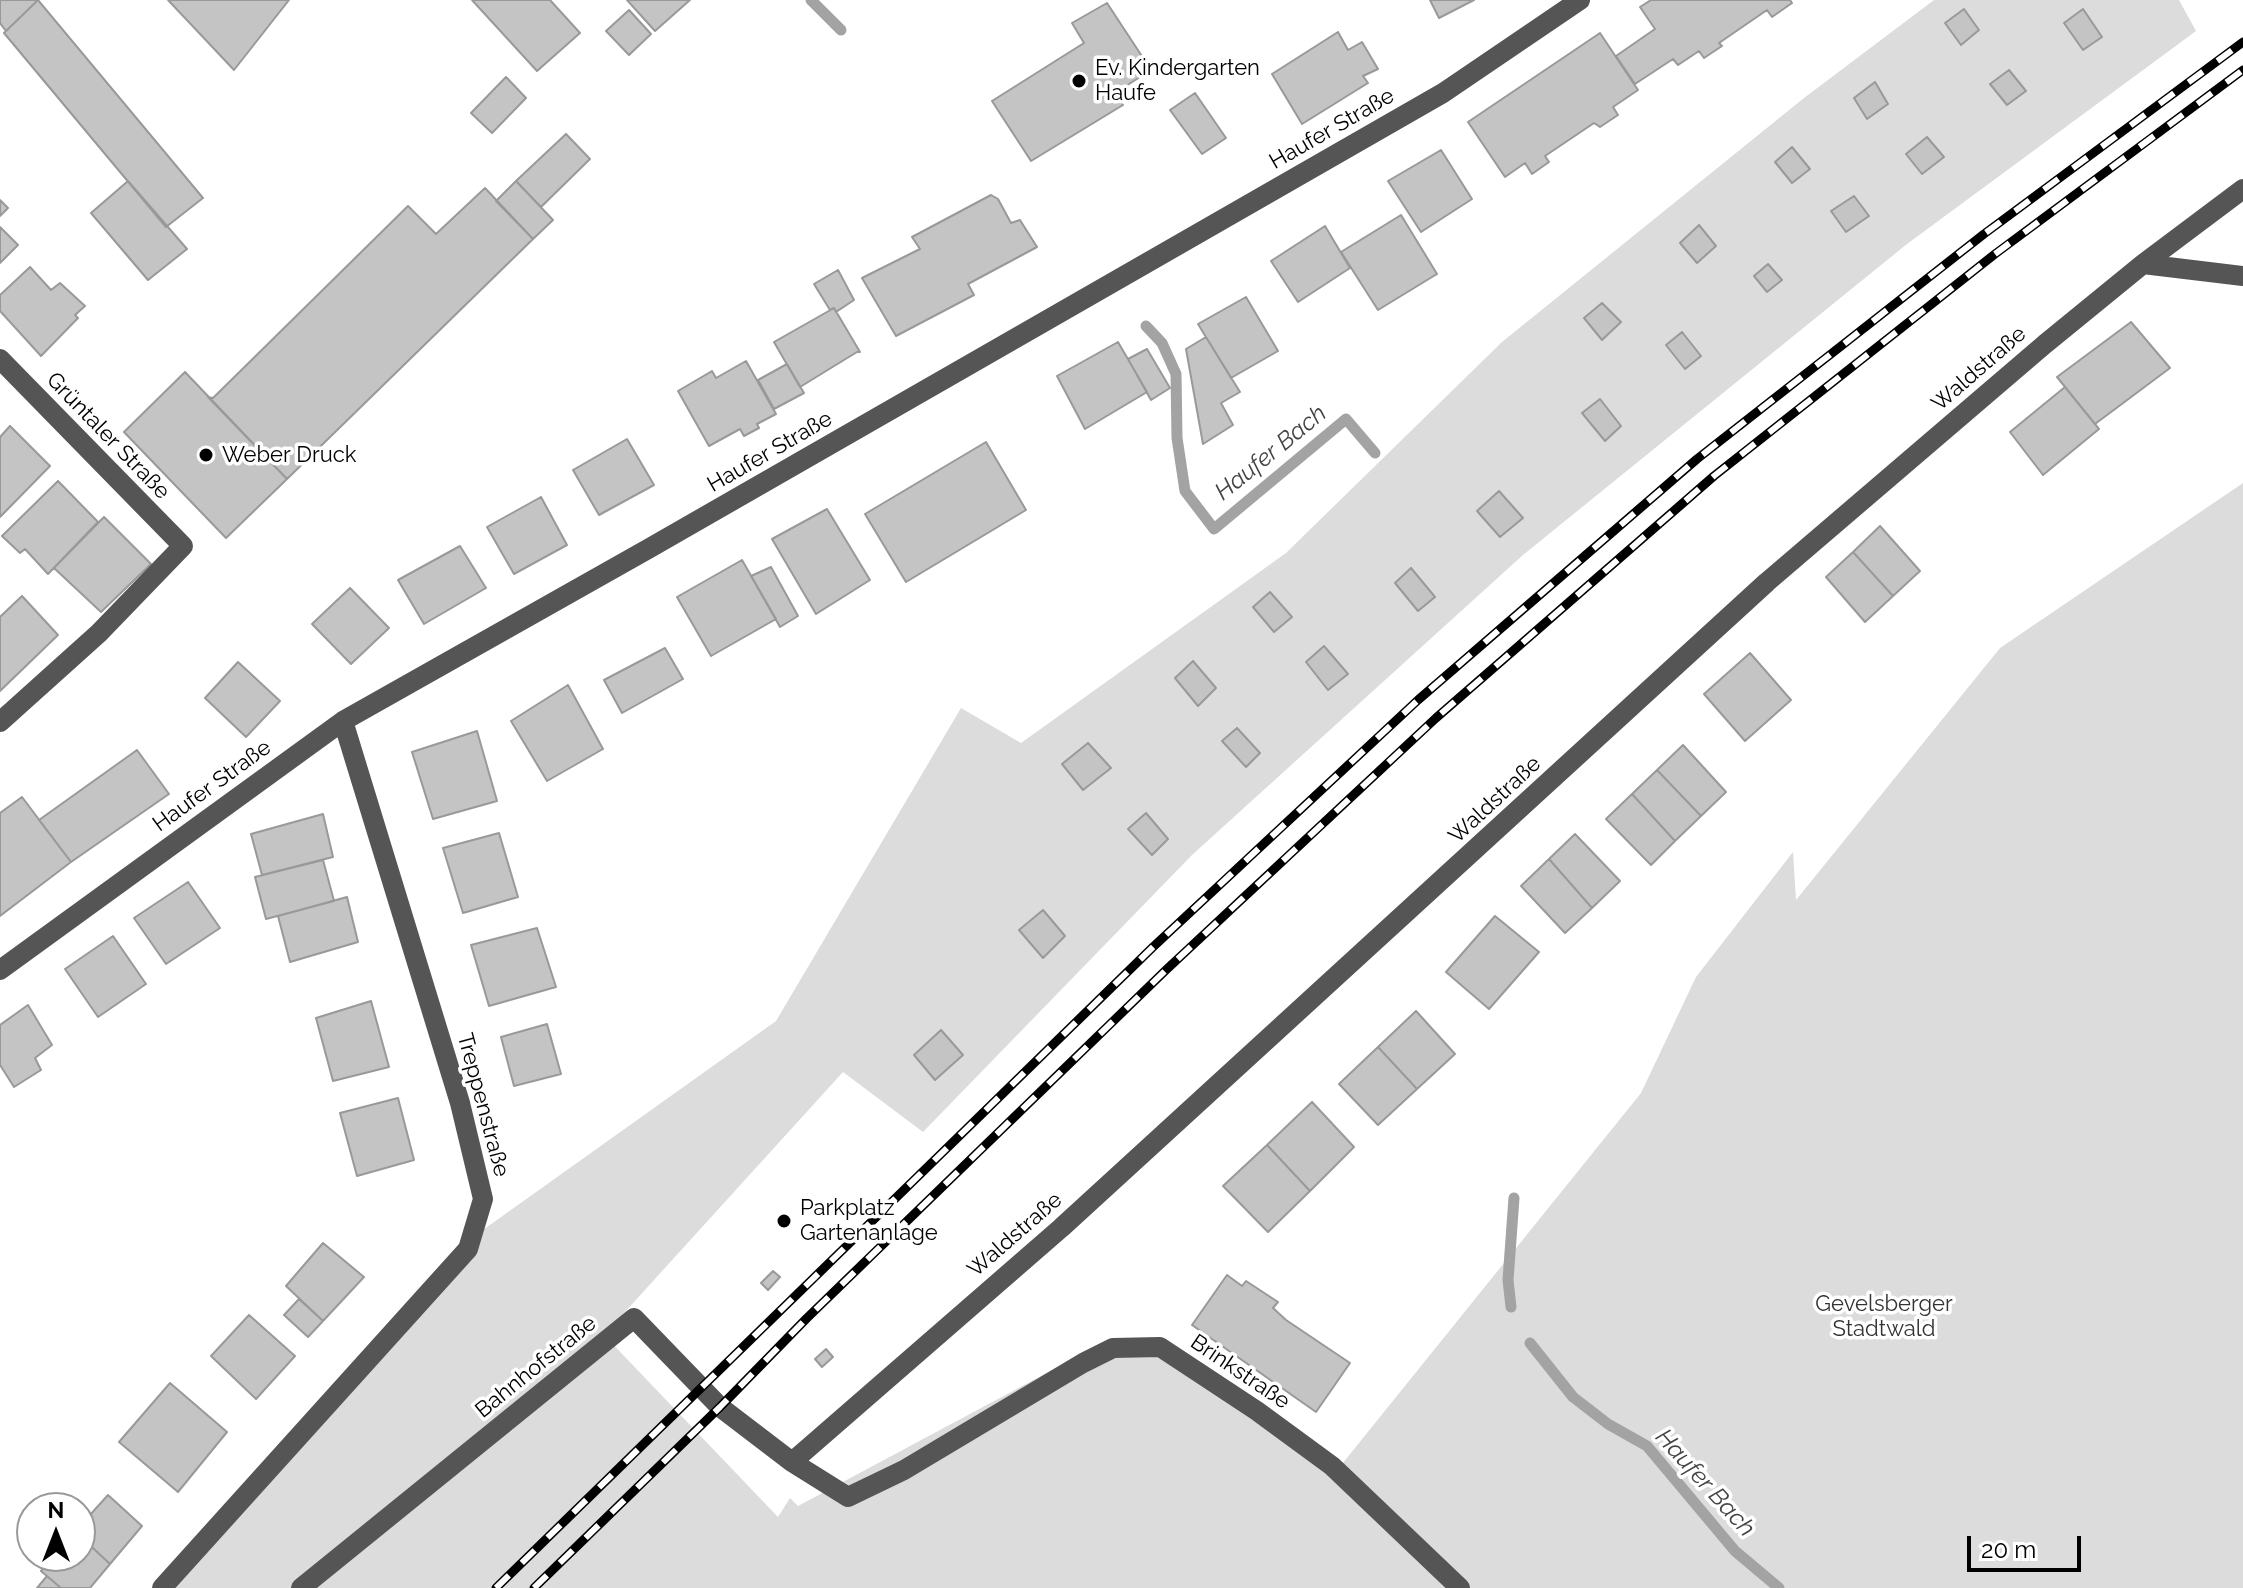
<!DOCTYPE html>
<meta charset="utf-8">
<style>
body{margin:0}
#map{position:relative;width:2243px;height:1588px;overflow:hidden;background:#fff;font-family:Raleway,sans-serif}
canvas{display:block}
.north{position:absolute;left:16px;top:1492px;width:80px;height:80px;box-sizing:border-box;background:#fff;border:2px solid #999;border-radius:50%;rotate:0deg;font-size:22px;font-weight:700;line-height:32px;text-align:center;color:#000}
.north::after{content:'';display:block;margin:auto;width:28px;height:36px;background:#000;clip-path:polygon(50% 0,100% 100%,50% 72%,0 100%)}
.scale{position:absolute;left:1967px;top:1536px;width:114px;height:36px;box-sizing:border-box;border:4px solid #000;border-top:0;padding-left:10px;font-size:24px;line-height:28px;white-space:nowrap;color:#000;-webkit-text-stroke:6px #fff;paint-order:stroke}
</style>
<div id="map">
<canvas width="2243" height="1588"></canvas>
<div class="north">N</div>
<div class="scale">20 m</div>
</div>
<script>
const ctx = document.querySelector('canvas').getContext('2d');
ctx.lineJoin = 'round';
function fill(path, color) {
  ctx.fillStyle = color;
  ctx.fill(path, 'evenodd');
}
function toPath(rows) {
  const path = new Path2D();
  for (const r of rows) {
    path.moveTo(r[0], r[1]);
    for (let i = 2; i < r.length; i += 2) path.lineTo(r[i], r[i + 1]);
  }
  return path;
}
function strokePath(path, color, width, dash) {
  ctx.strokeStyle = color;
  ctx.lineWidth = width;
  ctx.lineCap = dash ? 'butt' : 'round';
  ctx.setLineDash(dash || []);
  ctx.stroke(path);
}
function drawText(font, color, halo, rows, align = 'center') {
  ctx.font = font + ' Raleway,sans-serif';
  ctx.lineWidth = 7;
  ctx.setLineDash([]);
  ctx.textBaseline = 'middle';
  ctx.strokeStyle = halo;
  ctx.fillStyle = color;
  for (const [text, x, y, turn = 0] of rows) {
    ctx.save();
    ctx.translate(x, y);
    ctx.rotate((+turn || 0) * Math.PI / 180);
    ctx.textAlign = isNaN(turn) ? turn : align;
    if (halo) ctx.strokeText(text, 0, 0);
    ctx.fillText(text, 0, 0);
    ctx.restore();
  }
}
fill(toPath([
 [1934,0,2179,0,2196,31,1907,244,1523,555,1192,855,923,1132,843,1072,604,1335,778,1517,790,1498,798,1506,1108,1340,1119,1355,1157,1357,1334,1474,1641,1093,1696,977,1793,852,1796,900,2000,648,2243,483,2243,1588,159,1588,473,1237,776,1021,961,708,1021,743,1286,553,1502,342,1804,98]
]), '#dcdcdc');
strokePath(toPath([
 [811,0,841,30],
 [1146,326,1162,343,1176,374,1177,438,1185,491,1214,529,1346,419,1375,453],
 [1511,1307,1508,1280,1514,1198],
 [1530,1343,1573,1397,1608,1424,1647,1446,1735,1551,1779,1588]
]), '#a3a3a3', 11);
const building = toPath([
 [0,0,38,0,6,31,0,23,0,0],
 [38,0,203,198,166,227,4,33,38,0],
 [168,0,289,0,234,70,168,0],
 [472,0,550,0,580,33,537,71,472,0],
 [627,0,690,0,655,31,627,0],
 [1430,0,1474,0,1439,18,1430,0],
 [1651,0,1790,0,1792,3,1772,17,1767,10,1719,43,1722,46,1704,58,1699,51,1678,65,1673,59,1635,84,1616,56,1655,29,1640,7,1651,0],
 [1107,3,1151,70,1115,93,1123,105,1031,161,992,101,1084,43,1072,23,1107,3],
 [1964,9,1979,30,1961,45,1945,23,1964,9],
 [2083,9,2102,37,2083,50,2064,23,2083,9],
 [629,10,651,34,629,55,606,31,629,10],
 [1338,32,1348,50,1362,42,1378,69,1363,76,1368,83,1302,124,1272,74,1338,32],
 [1600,33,1638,90,1613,107,1618,115,1600,127,1594,123,1545,156,1549,162,1532,174,1525,163,1505,177,1468,122,1600,33],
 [2009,70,2026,91,2007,105,1990,84,2009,70],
 [506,77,526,98,492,133,471,113,506,77],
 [1875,82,1888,104,1867,119,1854,98,1875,82],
 [1195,93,1226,138,1202,154,1170,110,1195,93],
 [566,134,590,159,541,207,516,181,566,134],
 [1927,137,1944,157,1922,174,1906,154,1927,137],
 [1792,147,1810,169,1792,183,1775,162,1792,147],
 [1441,150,1472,199,1421,232,1388,181,1441,150],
 [128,181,187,249,148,280,91,213,128,181],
 [516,181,553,220,533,239,496,201,516,181],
 [485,188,533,239,287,479,208,397,213,398,408,206,436,234,485,188],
 [991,195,998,199,1011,223,1020,220,1037,247,968,284,974,295,896,336,862,278,920,249,912,237,991,195],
 [1854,196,1869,216,1846,232,1831,211,1854,196],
 [0,200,8,208,0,216,0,200],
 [1401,215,1437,274,1378,310,1341,252,1401,215],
 [1699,225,1716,246,1697,263,1680,243,1699,225],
 [1325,226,1350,268,1298,302,1271,261,1325,226],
 [0,227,18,245,0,263,0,227],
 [1768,264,1782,280,1767,292,1754,276,1768,264],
 [30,267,51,290,60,283,85,306,75,315,78,318,41,356,0,311,0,295,30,267],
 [838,270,854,300,836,312,834,308,830,310,814,284,838,270],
 [1246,297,1278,351,1231,378,1198,324,1246,297],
 [1602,303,1621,322,1602,340,1584,318,1602,303],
 [834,308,860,352,857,352,800,387,774,342,834,308],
 [2131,322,2170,368,2095,424,2057,377,2131,322],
 [1682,332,1701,356,1685,369,1666,345,1682,332],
 [1206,337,1240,392,1221,403,1233,425,1203,444,1186,349,1206,337],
 [1118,342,1147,392,1085,429,1057,376,1118,342],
 [1147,349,1170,388,1151,400,1128,359,1147,349],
 [746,361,776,414,757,424,759,428,744,436,740,429,709,446,678,391,712,371,716,378,746,361],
 [787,364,804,393,774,409,758,380,787,364],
 [185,372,287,479,226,538,124,432,185,372],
 [2065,387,2099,429,2043,475,2010,432,2065,387],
 [1600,399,1621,426,1605,441,1582,413,1600,399],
 [10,426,50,466,0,517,0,437,10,426],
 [627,439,654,485,599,515,573,470,627,439],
 [986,442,1026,510,906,582,865,514,986,442],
 [58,481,98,522,48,574,25,549,20,553,2,536,58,481],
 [1499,491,1523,518,1500,537,1477,511,1499,491],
 [541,497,567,545,514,574,487,527,541,497],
 [827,509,870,580,816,614,772,539,827,509],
 [104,517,151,564,101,612,54,568,104,517],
 [1880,526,1920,571,1893,596,1853,552,1880,526],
 [460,546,486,588,424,624,398,580,460,546],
 [1853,552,1893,596,1865,622,1826,577,1853,552],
 [742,560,776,619,711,656,677,597,742,560],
 [771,567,798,616,780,627,751,576,771,567],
 [1411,568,1435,597,1418,611,1395,583,1411,568],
 [350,588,389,628,351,664,312,624,350,588],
 [1270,592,1292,617,1274,632,1253,607,1270,592],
 [22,596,58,635,0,691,0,617,22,596],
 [1324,646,1348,674,1328,690,1306,662,1324,646],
 [665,648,683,679,622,713,604,680,665,648],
 [1750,653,1791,700,1745,741,1704,694,1750,653],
 [1193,661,1216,688,1198,706,1175,678,1193,661],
 [238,662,280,701,246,737,205,698,238,662],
 [568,685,603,749,547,781,511,721,568,685],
 [1237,728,1260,753,1246,767,1222,741,1237,728],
 [477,731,497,801,433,819,412,752,477,731],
 [1088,743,1111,768,1083,790,1062,764,1088,743],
 [1683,745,1726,792,1701,816,1657,770,1683,745],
 [137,750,169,794,71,862,39,820,137,750],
 [1657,770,1701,816,1675,841,1632,794,1657,770],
 [1632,794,1675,841,1651,865,1606,819,1632,794],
 [22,797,71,862,0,916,0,813,22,797],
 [1146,813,1168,839,1152,855,1128,829,1146,813],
 [323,814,333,857,262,875,251,834,323,814],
 [499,833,518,897,463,913,443,848,499,833],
 [1575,834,1620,881,1592,908,1549,859,1575,834],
 [1549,859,1592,908,1565,933,1521,886,1549,859],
 [323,860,334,901,266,919,255,877,323,860],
 [188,882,220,928,166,964,134,918,188,882],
 [347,897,358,942,290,962,278,916,347,897],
 [1043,910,1065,936,1043,958,1019,930,1043,910],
 [1495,916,1539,952,1489,1009,1446,972,1495,916],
 [537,928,556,987,489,1006,471,945,537,928],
 [113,936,146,984,98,1017,65,969,113,936],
 [371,1001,389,1067,333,1081,316,1018,371,1001],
 [28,1005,52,1045,35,1058,41,1070,14,1087,0,1065,0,1025,28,1005],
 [1416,1011,1455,1054,1417,1089,1378,1047,1416,1011],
 [547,1024,561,1074,514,1086,501,1037,547,1024],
 [941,1030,963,1055,935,1080,914,1055,941,1030],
 [1378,1047,1417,1089,1378,1125,1339,1084,1378,1047],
 [398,1098,414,1160,357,1176,340,1113,398,1098],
 [1312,1102,1354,1147,1310,1191,1267,1145,1312,1102],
 [1267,1145,1310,1191,1268,1232,1223,1186,1267,1145],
 [323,1243,364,1277,323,1321,286,1286,323,1243],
 [773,1271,780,1277,768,1290,761,1283,773,1271],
 [1227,1275,1242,1286,1246,1281,1278,1302,1273,1308,1286,1320,1350,1363,1316,1412,1192,1325,1227,1275],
 [299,1299,323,1321,308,1337,284,1315,299,1299],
 [249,1315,295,1356,256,1399,211,1356,249,1315],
 [826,1349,833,1357,822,1367,815,1359,826,1349],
 [170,1383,227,1432,178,1492,119,1442,170,1383],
 [108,1495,142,1526,110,1564,80,1536,80,1526,108,1495],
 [80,1536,110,1564,90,1588,61,1588,41,1571,54,1556,80,1556,80,1536],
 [47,1576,61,1588,37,1588,47,1576]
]);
fill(building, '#c4c4c4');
strokePath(building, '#999', 2);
strokePath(toPath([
 [2143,264,2243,276],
 [0,359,183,546,99,633,0,722],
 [0,970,343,721,648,549,1443,93,1580,0],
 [792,1462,1061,1228,1767,582,2045,344,2143,264,2243,189],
 [162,1588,468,1249,483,1199,460,1103,343,721],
 [301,1588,634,1318,720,1407,792,1462,848,1497,904,1470,1083,1363,1113,1348,1160,1347,1257,1411,1332,1466,1460,1588]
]), '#555', 20);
const rail = toPath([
 [496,1588,1153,947,1418,700,1697,459,1984,234,2243,42],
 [534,1588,720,1407,807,1318,1167,969,1436,718,1714,476,1995,254,2243,70]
]);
strokePath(rail, '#000', 9);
strokePath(rail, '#fff', 6, [18]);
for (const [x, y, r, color] of [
 [1079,81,8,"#000"],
 [206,455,8,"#000"],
 [784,1221,8,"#000"]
]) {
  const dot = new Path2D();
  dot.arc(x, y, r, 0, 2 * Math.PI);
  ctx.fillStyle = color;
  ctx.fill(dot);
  strokePath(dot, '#fff', 3);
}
drawText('22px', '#000', '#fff', [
 ["Ev. Kindergarten",1095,68],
 ["Haufe",1095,93],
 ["Weber Druck",222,455],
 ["Parkplatz",800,1208],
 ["Gartenanlage",800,1233]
], 'left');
drawText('22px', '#000', '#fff', [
 ["Haufer Straße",1332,129,-30],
 ["Waldstraße",1979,369,-41],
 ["Grüntaler Straße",108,436,46],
 ["Haufer Straße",770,452,-30],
 ["Haufer Straße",212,786,-36],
 ["Waldstraße",1495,800,-43],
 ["Treppenstraße",483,1105,75],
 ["Waldstraße",1015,1235,-41],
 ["Bahnhofstraße",536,1367,-39],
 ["Brinkstraße",1240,1372,34]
]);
drawText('22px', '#333', '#fff', [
 ["Gevelsberger",1884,1304],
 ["Stadtwald",1884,1329]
]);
drawText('italic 24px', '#444', '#fff', [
 ["Haufer Bach",1271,453,-39],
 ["Haufer Bach",1705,1483,48]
]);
</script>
